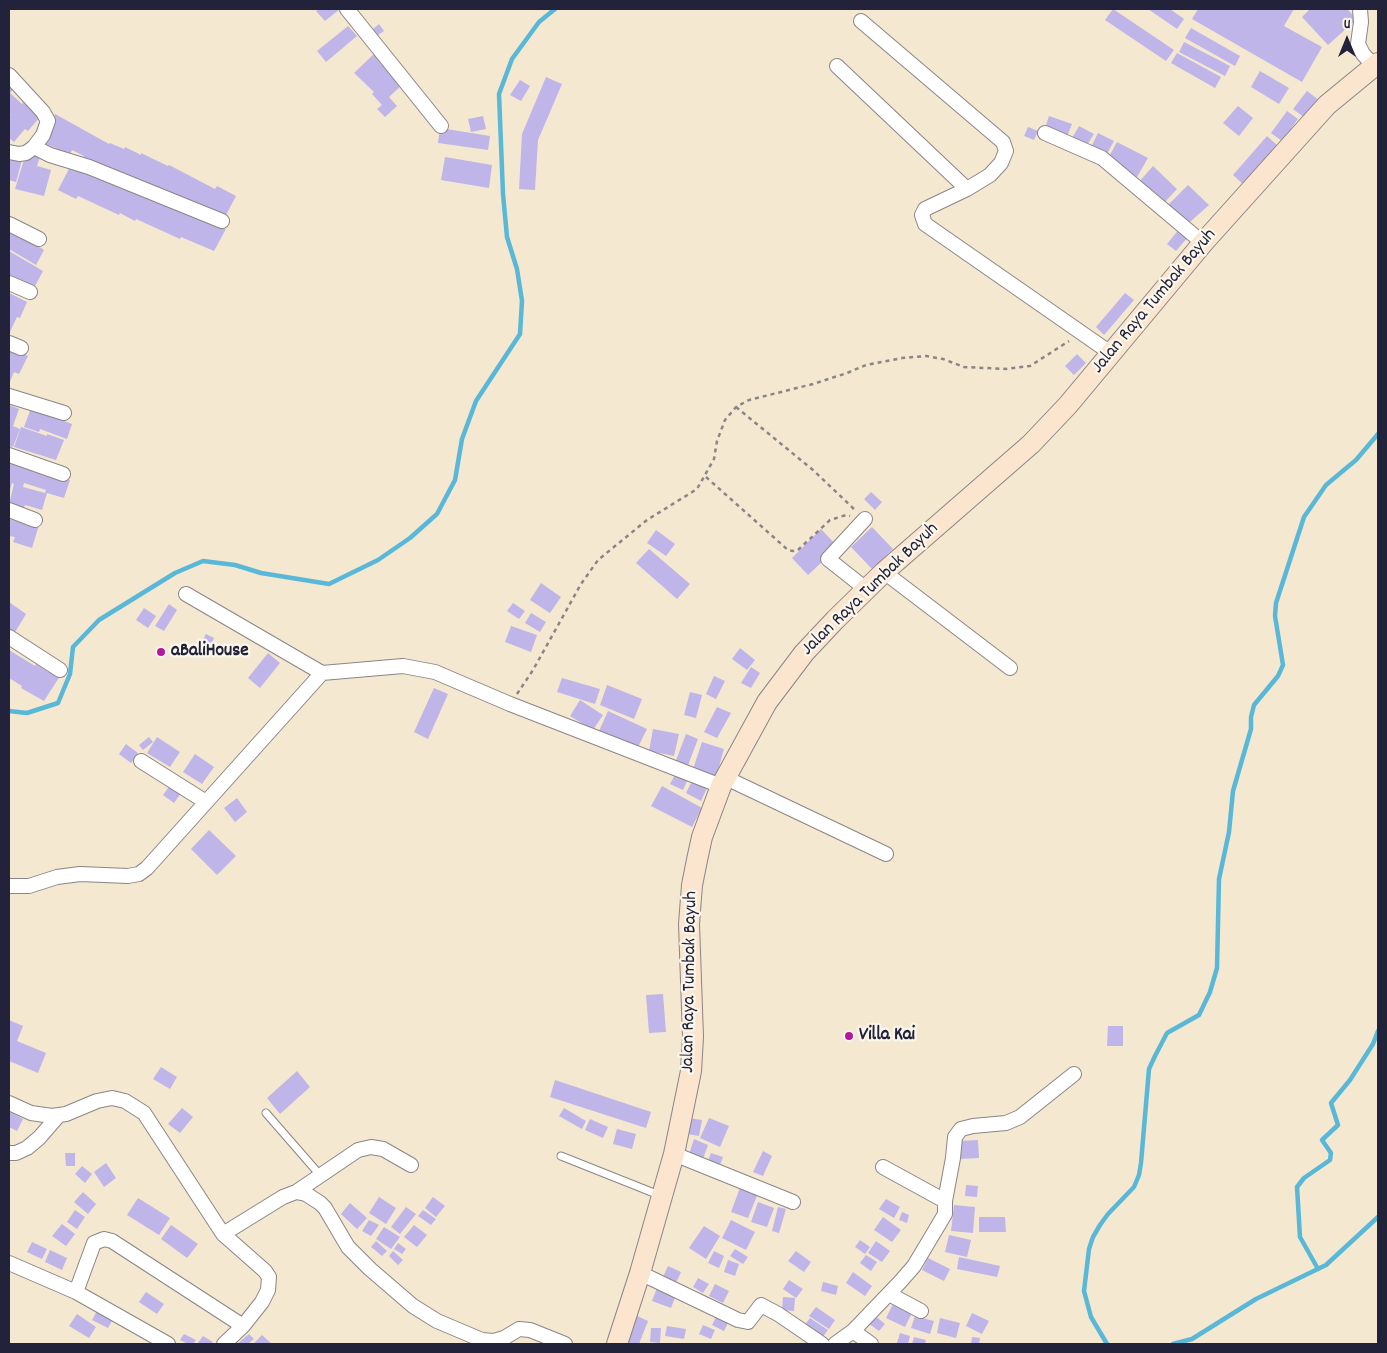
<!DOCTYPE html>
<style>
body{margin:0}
#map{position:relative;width:1387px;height:1353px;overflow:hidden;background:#f4e8d1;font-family:Dekko,sans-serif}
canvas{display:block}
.frame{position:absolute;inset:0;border:10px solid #22223b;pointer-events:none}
.north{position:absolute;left:1322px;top:15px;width:50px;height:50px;-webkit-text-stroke:4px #fbf7ec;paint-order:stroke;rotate:0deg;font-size:14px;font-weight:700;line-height:20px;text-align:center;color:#22223b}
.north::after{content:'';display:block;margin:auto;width:18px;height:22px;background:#22223b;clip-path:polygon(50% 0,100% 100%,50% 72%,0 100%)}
</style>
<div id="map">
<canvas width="1387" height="1353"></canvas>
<div class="frame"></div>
<div class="north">U</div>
</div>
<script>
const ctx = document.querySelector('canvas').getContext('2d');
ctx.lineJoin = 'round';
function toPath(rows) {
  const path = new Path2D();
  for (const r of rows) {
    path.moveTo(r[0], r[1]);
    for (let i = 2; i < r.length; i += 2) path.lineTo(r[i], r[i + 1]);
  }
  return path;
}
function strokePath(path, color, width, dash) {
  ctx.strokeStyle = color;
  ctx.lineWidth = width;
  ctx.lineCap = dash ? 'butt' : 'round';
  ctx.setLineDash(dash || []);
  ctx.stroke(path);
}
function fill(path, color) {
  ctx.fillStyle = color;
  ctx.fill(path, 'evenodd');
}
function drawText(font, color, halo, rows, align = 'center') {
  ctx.font = font + ' Dekko,sans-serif';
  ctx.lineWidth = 4.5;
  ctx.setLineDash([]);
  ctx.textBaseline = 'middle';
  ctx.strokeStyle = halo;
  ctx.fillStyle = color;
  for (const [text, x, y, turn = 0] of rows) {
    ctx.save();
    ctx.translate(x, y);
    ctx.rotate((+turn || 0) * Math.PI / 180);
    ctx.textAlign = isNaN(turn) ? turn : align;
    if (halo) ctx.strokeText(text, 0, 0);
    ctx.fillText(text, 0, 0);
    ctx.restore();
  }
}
strokePath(toPath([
 [9,711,27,713,58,703,70,674,73,647,99,620,175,573,203,561,235,565,261,573,329,584,378,560,410,538,437,514,455,480,462,439,476,401,520,334,522,301,517,269,507,237,503,194,499,94,512,59,539,22,555,9],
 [1318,1269,1300,1237,1297,1187,1304,1178,1330,1160,1331,1153,1322,1140,1338,1125,1331,1103,1350,1080,1373,1044,1378,1031],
 [1107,1344,1091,1317,1084,1291,1089,1249,1093,1237,1100,1225,1108,1214,1134,1187,1139,1175,1141,1163,1149,1069,1155,1056,1167,1033,1199,1015,1210,992,1217,968,1219,879,1229,832,1233,791,1251,729,1251,717,1254,705,1278,676,1283,665,1275,616,1276,603,1304,517,1326,485,1356,460,1378,434],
 [1173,1344,1192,1339,1256,1299,1326,1265,1378,1217]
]), '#59b8d8', 4.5);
fill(toPath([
 [319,9,340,9,325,21,316,11],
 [1113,9,1174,50,1166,61,1105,20],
 [1148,9,1170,9,1184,19,1177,29],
 [1198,9,1294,9,1284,26,1322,47,1302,82,1192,19],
 [1310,9,1347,9,1357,19,1328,45,1302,17],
 [379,24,384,31,378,35,373,29],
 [348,26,357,36,326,62,317,51],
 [1191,28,1240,56,1235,66,1185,38],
 [1184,42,1230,66,1225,76,1179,52],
 [375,53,402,85,389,97,397,106,385,117,377,109,382,105,372,94,374,92,354,73],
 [1177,53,1221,77,1215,88,1171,63],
 [1260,71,1289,88,1279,104,1251,87],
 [546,77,562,84,538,140,535,190,519,189,522,134],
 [520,80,530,86,521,101,510,95],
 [9,85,13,89,10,93,22,104,23,102,40,117,28,131,25,129,14,142,9,138,9,118,12,113,9,117],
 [1307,91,1319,100,1305,118,1293,109],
 [1238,106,1253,118,1239,136,1223,123],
 [1287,111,1298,119,1282,141,1271,133],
 [55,114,109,144,110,143,124,149,125,147,141,155,141,153,168,166,169,165,215,189,217,186,236,196,224,219,83,158,84,156,72,150,70,154,41,142],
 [483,116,486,129,471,132,468,119],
 [1049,116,1072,124,1066,139,1044,131],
 [1079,126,1094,134,1085,148,1071,140],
 [1028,127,1038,131,1034,140,1024,136],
 [440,128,490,136,488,150,438,143],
 [1098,133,1114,141,1103,161,1088,153],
 [1267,136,1277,145,1243,184,1233,175],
 [1117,142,1148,158,1137,177,1107,160],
 [26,153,40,157,37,166,51,170,44,196,15,189],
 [11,157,22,160,16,182,9,180,9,159,10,160],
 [445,157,492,165,489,188,441,180],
 [71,165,209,221,226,229,214,251,181,237,180,239,136,219,135,221,120,213,119,215,78,196,76,199,58,190],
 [1153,166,1177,189,1163,204,1139,182],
 [1188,185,1209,205,1190,222,1168,205],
 [9,226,44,250,36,265,9,249],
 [1180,228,1189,236,1176,251,1167,244],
 [9,251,43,271,34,288,9,275],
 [9,293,27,302,20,318,17,317,9,334],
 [1125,293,1134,300,1104,335,1096,327],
 [9,347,28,356,19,374,14,372,9,384],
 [1077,354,1086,363,1074,375,1065,366],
 [9,405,19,409,13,426,20,429,13,447,9,446],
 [31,408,72,424,67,439,40,429,39,432,24,427],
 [21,427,47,436,47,434,64,440,56,460,14,447],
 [9,463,29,470,30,467,70,480,64,498,47,493,42,510,25,505,23,509,9,504,14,484,12,483,9,493],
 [24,483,46,490,45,493,23,487],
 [871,492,882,502,875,510,864,499],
 [9,519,19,522,20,519,39,525,32,548,13,542,15,537,9,536],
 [872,527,893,549,872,569,851,547],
 [821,529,838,547,808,575,792,558],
 [656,530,675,544,666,556,647,543],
 [649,549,690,584,677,599,636,563],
 [541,583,561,597,550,613,530,600],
 [9,602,26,614,11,639,9,637],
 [513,603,525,611,519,619,507,611],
 [169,604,177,610,164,631,155,626],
 [144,608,156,616,148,628,136,620],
 [531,613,546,622,540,632,525,623],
 [511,626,537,635,531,652,505,642],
 [206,634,214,638,209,648,201,644],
 [740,648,755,660,747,670,732,659],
 [9,650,35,666,36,664,48,672,50,670,60,676,44,701,21,688,22,686,9,678],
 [268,653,280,663,260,688,248,678],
 [751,667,760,673,751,688,741,683],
 [714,676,725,681,716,699,706,694],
 [562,678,600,689,595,704,557,692],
 [607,685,642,699,634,719,600,705],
 [434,688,448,694,428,739,414,732],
 [690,692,702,695,696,718,684,715],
 [580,700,603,715,593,730,570,716],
 [717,707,731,713,717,738,704,732],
 [608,711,647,729,637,749,599,731],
 [653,729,679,734,674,756,649,751],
 [686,734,698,739,687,768,675,763],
 [149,737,153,742,143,750,139,745],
 [157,737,180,752,170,767,147,753],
 [702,742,724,749,716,777,693,769],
 [126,744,138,753,131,763,119,754],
 [195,754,214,767,202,784,183,772],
 [677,771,689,777,683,790,670,784],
 [692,781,707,788,701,801,686,793],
 [171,784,182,792,174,803,163,795],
 [662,786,702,808,692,827,651,806],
 [237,798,247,812,235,822,224,808],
 [209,830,236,856,217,875,191,849],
 [663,994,666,1032,649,1033,646,995],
 [9,1020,23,1026,17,1041,46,1053,38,1073,9,1061],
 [1108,1026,1123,1026,1123,1046,1107,1046],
 [161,1067,177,1077,170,1089,153,1079],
 [297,1071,310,1087,280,1114,267,1098],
 [555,1080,651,1112,646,1128,550,1097],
 [182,1108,193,1117,180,1133,168,1124],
 [564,1108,586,1121,582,1129,559,1116],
 [10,1112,23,1119,17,1131,9,1127],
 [689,1118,702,1120,699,1136,687,1134],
 [709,1118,729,1126,720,1147,700,1138],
 [590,1119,608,1127,603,1138,585,1130],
 [617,1129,636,1134,632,1149,613,1144],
 [694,1139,708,1145,703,1159,689,1154],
 [978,1140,979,1158,959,1159,958,1141],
 [763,1151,772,1156,763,1176,753,1172],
 [65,1153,75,1153,75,1166,66,1166],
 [711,1153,723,1157,720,1165,708,1161],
 [106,1163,116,1178,104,1187,94,1172],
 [82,1166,92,1174,85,1183,75,1174],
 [741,1185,759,1191,748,1218,731,1212],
 [966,1185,978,1186,977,1197,965,1196],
 [83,1192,96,1204,88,1214,74,1202],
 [379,1197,396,1208,386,1224,369,1213],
 [433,1197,445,1206,436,1217,425,1208],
 [138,1198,170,1218,159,1235,127,1215],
 [886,1199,900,1207,894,1218,879,1209],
 [758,1202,774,1208,767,1227,751,1222],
 [350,1203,367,1218,357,1229,341,1214],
 [954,1205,975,1207,973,1233,951,1231],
 [406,1207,416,1214,400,1234,391,1227],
 [778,1207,786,1209,779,1233,772,1231],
 [75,1210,85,1217,77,1229,67,1222],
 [423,1210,436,1219,431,1225,418,1216],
 [902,1212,909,1215,907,1223,899,1220],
 [883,1217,901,1230,892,1242,874,1230],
 [979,1217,1005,1217,1006,1232,979,1232],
 [369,1220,379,1225,371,1236,362,1231],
 [731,1220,755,1232,746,1250,722,1238],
 [62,1224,75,1234,66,1246,52,1236],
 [171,1225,198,1244,187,1258,161,1239],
 [414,1225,427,1235,417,1247,404,1237],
 [704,1226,720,1236,706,1259,689,1248],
 [384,1227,400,1237,391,1249,376,1239],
 [949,1235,971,1240,967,1257,945,1252],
 [860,1240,870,1247,865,1254,855,1247],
 [376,1241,387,1251,382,1256,371,1247],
 [876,1241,890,1251,882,1262,868,1253],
 [32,1242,47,1249,42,1259,27,1252],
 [398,1243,406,1249,402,1254,394,1249],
 [735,1249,748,1257,743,1264,730,1256],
 [50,1250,67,1258,62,1270,45,1262],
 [393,1251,403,1260,398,1265,389,1256],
 [714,1251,724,1256,719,1268,708,1263],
 [796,1251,811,1262,804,1272,788,1261],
 [866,1255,877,1262,871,1271,860,1263],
 [959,1257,1000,1266,997,1277,957,1269],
 [928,1258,950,1269,944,1281,922,1270],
 [728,1260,739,1264,735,1276,724,1272],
 [668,1266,681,1272,676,1283,663,1277],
 [853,1272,872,1286,865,1296,846,1283],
 [698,1278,709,1284,703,1293,693,1287],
 [789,1280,803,1289,796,1298,783,1289],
 [823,1282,838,1286,836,1295,821,1291],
 [715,1284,729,1291,723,1303,709,1296],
 [657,1288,676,1295,671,1308,652,1301],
 [146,1292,164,1304,157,1314,139,1302],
 [783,1297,795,1298,794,1311,782,1310],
 [894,1302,913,1311,905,1327,886,1318],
 [816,1307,835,1320,829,1329,809,1316],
 [97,1311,113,1319,108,1328,92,1320],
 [718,1313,730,1319,724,1331,712,1325],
 [972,1313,989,1321,982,1334,966,1326],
 [77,1314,96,1327,89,1338,69,1326],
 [635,1315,648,1321,639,1344,623,1344],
 [874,1315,885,1324,879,1331,868,1323],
 [915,1316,934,1321,930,1334,911,1328],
 [810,1318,828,1330,822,1338,804,1326],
 [940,1318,960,1323,956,1338,937,1333],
 [703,1325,715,1330,711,1339,699,1334],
 [667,1326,686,1329,684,1339,665,1336],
 [651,1328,661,1328,660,1343,650,1342],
 [900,1333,910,1336,908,1344,897,1343],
 [184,1334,196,1340,193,1344,188,1344,180,1340],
 [249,1334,254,1339,248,1344,237,1344],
 [262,1335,272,1344,253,1344],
 [203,1336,213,1342,211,1344,197,1344],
 [914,1337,926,1340,925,1344,912,1344],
 [972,1337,980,1338,979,1344,971,1344]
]), '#bfb5e9');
const lane = toPath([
 [266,1113,320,1175],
 [561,1156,659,1195]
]);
const street = toPath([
 [347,9,441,126],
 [1360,9,1361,22,1358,44,1363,54,1374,66],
 [861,21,1003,142,1006,151,1001,163,990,175,967,189,925,209,922,215,925,224,1112,354],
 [837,66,967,189],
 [9,75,43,112,48,121,43,135,34,147,26,153,19,154,9,152],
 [1045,133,1102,158,1203,243],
 [34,147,50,155,89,167,222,221],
 [9,224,39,239],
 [9,283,30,292],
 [9,343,21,348],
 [9,396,64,413],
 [9,455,63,474],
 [9,510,35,520],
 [865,519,828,559,866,589],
 [884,572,1010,668],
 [186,594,322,673],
 [9,637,60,670],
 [141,761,206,802],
 [726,778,886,854],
 [9,886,29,886,57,877,80,874,128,876,139,874,147,868,322,673,403,666,435,672,510,704,721,786],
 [9,1103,31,1113,52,1116,66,1114,97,1101,112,1098,125,1101,144,1113,223,1234,265,1271,269,1277,268,1290,262,1302,243,1326,224,1344],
 [9,1153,16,1153,27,1148,39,1138,59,1115],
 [674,1154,793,1202],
 [883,1167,945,1201],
 [296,1192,306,1194,320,1203,325,1208,348,1247,370,1269,413,1306,437,1321,482,1340,494,1341,504,1338,519,1329,530,1330,565,1344],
 [223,1234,283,1197,296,1192,358,1150,371,1147,383,1149,411,1165],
 [9,1263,76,1292,168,1344],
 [640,1273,738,1320,748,1322,761,1305,778,1314,822,1344],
 [76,1292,94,1243,104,1239,112,1241,243,1326],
 [889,1294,921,1311],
 [853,1331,871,1344],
 [835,1344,853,1331,900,1282,914,1266,945,1214,945,1201,953,1158,955,1137,961,1129,973,1126,1006,1123,1020,1117,1074,1074]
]);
const secondary = toPath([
 [617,1344,640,1273,674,1154,691,1071,693,1037,689,924,692,885,697,860,702,837,721,786,767,702,804,653,835,620,884,572,1031,444,1068,405,1203,243,1327,105,1378,63]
]);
strokePath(lane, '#8b8586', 9);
strokePath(street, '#8b8586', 16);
strokePath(secondary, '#8b8586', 22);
strokePath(toPath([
 [736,407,813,470,855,510],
 [706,477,788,550,793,551,798,550,830,520,846,515,850,516],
 [517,694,533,670,581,584,598,560,647,520,697,489,714,459,717,441,725,420,736,407,749,400,813,384,847,373,866,365,902,358,926,356,943,359,964,367,1006,369,1030,366,1069,341]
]), '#8b8586', 2.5, [4, 4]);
strokePath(lane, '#fff', 7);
strokePath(street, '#fff', 14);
strokePath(secondary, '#fbe5cf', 20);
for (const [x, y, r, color] of [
 [161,652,5,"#b5179e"],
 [849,1036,5,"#b5179e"]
]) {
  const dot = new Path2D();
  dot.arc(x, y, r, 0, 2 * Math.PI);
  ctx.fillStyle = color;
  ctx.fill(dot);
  strokePath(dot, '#fbf7ec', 2);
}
drawText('19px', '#22223b', '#fbf7ec', [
 ["Jalan Raya Tumbak Bayuh",1155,302,-50],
 ["Jalan Raya Tumbak Bayuh",871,590,-44],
 ["Jalan Raya Tumbak Bayuh",691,982,-89]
]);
drawText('bold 19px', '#22223b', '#fbf7ec', [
 ["aBaliHouse",171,652],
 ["Villa Kai",859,1036]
], 'left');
</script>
